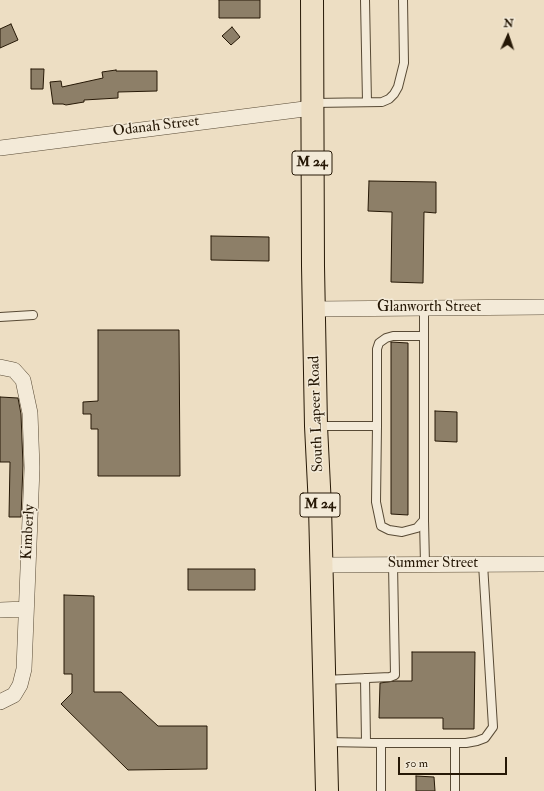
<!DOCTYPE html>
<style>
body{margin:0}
#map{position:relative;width:544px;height:791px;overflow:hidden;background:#eddec3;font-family:"IM FELL Double Pica",serif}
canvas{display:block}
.north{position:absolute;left:488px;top:16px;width:40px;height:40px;-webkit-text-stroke:3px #f3ead8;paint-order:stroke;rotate:3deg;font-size:11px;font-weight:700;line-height:16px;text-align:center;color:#261806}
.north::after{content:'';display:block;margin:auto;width:14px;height:18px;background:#261806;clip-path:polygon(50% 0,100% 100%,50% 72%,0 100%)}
.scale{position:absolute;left:398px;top:757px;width:109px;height:18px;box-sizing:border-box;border:2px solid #261806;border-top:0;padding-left:5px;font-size:12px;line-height:14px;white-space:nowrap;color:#261806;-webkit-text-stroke:3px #f3ead8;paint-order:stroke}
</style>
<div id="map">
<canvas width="544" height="791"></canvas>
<div class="north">N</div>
<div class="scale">50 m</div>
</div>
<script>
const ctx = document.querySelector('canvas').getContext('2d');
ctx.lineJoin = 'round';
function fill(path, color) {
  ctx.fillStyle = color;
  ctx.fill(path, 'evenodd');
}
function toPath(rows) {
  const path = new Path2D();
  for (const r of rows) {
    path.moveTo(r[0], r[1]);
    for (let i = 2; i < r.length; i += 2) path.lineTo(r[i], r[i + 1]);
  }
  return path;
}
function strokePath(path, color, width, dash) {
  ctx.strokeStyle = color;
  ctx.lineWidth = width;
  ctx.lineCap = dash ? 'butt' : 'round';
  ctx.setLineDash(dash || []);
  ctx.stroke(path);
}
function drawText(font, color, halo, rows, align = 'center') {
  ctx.font = font + ' "IM FELL Double Pica",serif';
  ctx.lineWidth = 3;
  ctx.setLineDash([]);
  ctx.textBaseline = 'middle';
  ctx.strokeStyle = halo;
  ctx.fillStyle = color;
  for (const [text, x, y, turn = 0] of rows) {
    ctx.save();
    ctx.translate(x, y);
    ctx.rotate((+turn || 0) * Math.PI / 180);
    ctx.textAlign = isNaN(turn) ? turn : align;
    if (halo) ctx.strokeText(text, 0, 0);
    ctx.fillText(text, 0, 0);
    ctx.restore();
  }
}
const building = toPath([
 [219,0,260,0,260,18,219,18,219,0],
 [11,24,18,40,0,48,0,29,11,24],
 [232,27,240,37,231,45,222,36,232,27],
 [31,69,44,69,43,89,31,89,31,69],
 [116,70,116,71,157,71,157,91,118,92,118,98,84,100,84,102,66,105,63,104,53,104,50,82,61,81,62,87,103,78,102,72,116,70],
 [369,181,436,182,436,213,424,212,423,283,391,282,392,212,368,211,369,181],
 [211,236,269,237,269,261,211,260,211,236],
 [98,330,179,330,180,476,98,476,98,429,91,429,91,414,83,414,83,402,98,401,98,330],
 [391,342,408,343,408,515,391,514,391,342],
 [0,397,18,398,21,414,23,465,21,517,9,517,10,462,0,462,0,397],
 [435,411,457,412,457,442,435,441,435,411],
 [188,569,255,569,255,590,188,590,188,569],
 [64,595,94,596,94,692,121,692,158,726,207,726,207,769,128,770,61,704,72,693,72,674,64,674,64,595],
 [412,652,475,652,474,729,443,729,443,718,379,718,380,683,395,681,412,681,412,652],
 [416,776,434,777,435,791,416,791,416,776]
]);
fill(building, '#8d7f68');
strokePath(building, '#261806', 1);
const service = toPath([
 [365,0,367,102],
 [313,103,382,102,389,99,394,94,398,87,404,63,403,0],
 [0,317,33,315],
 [317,426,377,426,376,502,381,526,389,530,402,532,417,528,424,520,424,308],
 [377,426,377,349,379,343,386,338,393,336,424,336],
 [424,520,425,564],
 [365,678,366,742],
 [324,680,390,677,395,675,393,564],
 [326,742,381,743],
 [455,743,455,791],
 [381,791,381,743,466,743,477,741,485,738,493,727,483,564]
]);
const minor = toPath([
 [0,148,312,108],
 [314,309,544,307],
 [0,367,14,370,23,380,30,413,32,468,24,669,20,685,14,695,0,702],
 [321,565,544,564],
 [0,610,26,609]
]);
const primary = toPath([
 [312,0,313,266,316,426,320,507,327,791]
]);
strokePath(service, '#584a35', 10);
strokePath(minor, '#584a35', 16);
strokePath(primary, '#261806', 24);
strokePath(service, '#f3ead8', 8);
strokePath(minor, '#f3ead8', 15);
strokePath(primary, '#eddec3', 22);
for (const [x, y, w] of [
 [312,163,40],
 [320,505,40]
]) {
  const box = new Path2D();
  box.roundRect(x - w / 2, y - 12, w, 24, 3);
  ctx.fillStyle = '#f3ead8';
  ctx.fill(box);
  strokePath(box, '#261806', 1);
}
drawText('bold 14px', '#261806', null, [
 ["M 24",312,163],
 ["M 24",320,505]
]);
drawText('15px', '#261806', '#f3ead8', [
 ["Odanah Street",156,127,-7],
 ["Glanworth Street",429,308],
 ["South Lapeer Road",317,414,-92],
 ["Kimberly",29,532,-87],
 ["Summer Street",433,564]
]);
</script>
